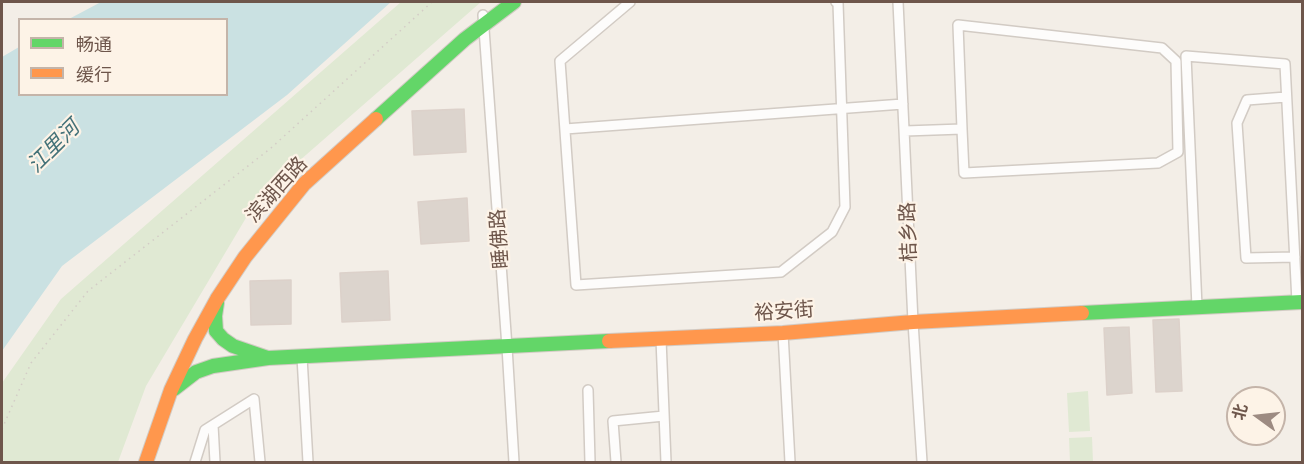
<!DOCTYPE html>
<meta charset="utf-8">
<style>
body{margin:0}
#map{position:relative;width:1304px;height:464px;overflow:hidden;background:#f3eee7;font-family:Rubik,"Noto Sans SC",sans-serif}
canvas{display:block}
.frame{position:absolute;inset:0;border:3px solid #6e564b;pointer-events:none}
.legend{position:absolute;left:18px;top:18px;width:210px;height:78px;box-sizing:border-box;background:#fdf3e7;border:2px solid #c4b4a9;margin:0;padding:8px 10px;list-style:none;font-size:18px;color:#6e564b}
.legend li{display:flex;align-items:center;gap:12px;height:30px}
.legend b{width:30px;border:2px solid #c4b4a9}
.north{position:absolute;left:1226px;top:386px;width:60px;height:60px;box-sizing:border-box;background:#fdf3e7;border:2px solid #c4b4a9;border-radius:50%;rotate:285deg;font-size:16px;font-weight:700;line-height:24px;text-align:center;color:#6e564b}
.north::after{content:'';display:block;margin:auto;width:21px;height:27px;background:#9d8b82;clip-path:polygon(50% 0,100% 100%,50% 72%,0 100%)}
</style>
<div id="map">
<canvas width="1304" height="464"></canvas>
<div class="frame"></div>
<ul class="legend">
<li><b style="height:8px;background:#63d668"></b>畅通</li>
<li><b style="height:8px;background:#ff974d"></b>缓行</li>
</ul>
<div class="north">北</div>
</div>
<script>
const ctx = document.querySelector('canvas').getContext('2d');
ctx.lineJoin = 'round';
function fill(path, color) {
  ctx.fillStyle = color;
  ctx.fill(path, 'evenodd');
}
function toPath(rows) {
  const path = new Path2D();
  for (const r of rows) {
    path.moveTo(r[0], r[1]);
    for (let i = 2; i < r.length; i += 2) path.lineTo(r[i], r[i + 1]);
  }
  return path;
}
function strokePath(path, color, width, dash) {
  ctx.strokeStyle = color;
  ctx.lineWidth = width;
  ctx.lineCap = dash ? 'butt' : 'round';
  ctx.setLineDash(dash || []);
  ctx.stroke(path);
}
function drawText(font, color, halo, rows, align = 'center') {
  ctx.font = font + ' Rubik,"Noto Sans SC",sans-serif';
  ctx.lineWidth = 4.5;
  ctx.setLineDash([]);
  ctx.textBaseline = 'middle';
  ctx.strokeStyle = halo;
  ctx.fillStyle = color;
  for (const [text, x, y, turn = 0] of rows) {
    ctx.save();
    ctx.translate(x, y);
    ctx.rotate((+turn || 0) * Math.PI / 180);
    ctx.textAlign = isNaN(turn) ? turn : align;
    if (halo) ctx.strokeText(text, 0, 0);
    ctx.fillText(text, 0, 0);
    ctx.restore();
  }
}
fill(toPath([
 [401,2,481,2,259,196,146,386,118,462,2,462,2,383,61,299],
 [1088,391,1090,431,1069,432,1067,393],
 [1092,437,1093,462,1070,462,1069,438]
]), '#e0e9d3');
fill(toPath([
 [101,2,391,2,287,95,62,266,2,351,2,57,19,47,20,94,226,94,226,20,69,19]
]), '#cae1e2');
const building = toPath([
 [464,109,466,152,414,155,412,111,464,109],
 [467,198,469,241,421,244,418,202,467,198],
 [388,271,390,320,342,322,340,273,388,271],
 [291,280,291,324,251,325,250,281,291,280],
 [1179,319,1182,391,1156,392,1153,320,1179,319],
 [1129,327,1132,393,1107,395,1104,328,1129,327]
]);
fill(building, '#dcd4cd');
strokePath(building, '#dcd1ca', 1.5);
const street = toPath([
 [630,2,560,61,576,285,781,272,832,232,845,207,838,3,836,2],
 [898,2,913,322,922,462],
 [483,15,507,347,514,462],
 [1286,97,1247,100,1237,123,1246,258,1295,257],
 [565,129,903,104],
 [905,131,962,129,964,173,1158,163,1178,152,1176,61,1162,48,958,25,962,129],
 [1197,307,1186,56,1285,64,1297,302],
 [783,333,790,462],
 [661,339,666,462],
 [302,357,308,462],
 [588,390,590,462],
 [213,425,215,462],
 [195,462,205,430,254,399,260,462],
 [616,462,613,421,664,416]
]);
const fast = toPath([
 [376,119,465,39,514,2],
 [1082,313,1302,302],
 [268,358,609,341],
 [174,389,196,372,213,366,268,358,233,346,223,339,216,331,215,316,217,303]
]);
const slow = toPath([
 [609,341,783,333,913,322,1082,313],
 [146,462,171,390,195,339,217,299,245,257,304,184,376,119]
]);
strokePath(street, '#d2cbc4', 12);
strokePath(fast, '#d2cbc4', 16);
strokePath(slow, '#d2cbc4', 16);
strokePath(toPath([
 [2,429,31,363,88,291,271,148,432,2]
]), '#d3ccc6', 1.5, [1.5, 4.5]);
strokePath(street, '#fdfcfb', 9);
strokePath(fast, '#63d668', 14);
strokePath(slow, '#ff974d', 14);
drawText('20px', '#6e564b', '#fdf3e7', [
 ["滨湖西路",277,190,-48],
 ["桔乡路",909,232,-92],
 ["睡佛路",500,239,-94],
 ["裕安街",784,312,-4]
]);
drawText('italic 21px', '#447279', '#fdf3e7', [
 ["江里河",54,147,-45]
]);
</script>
